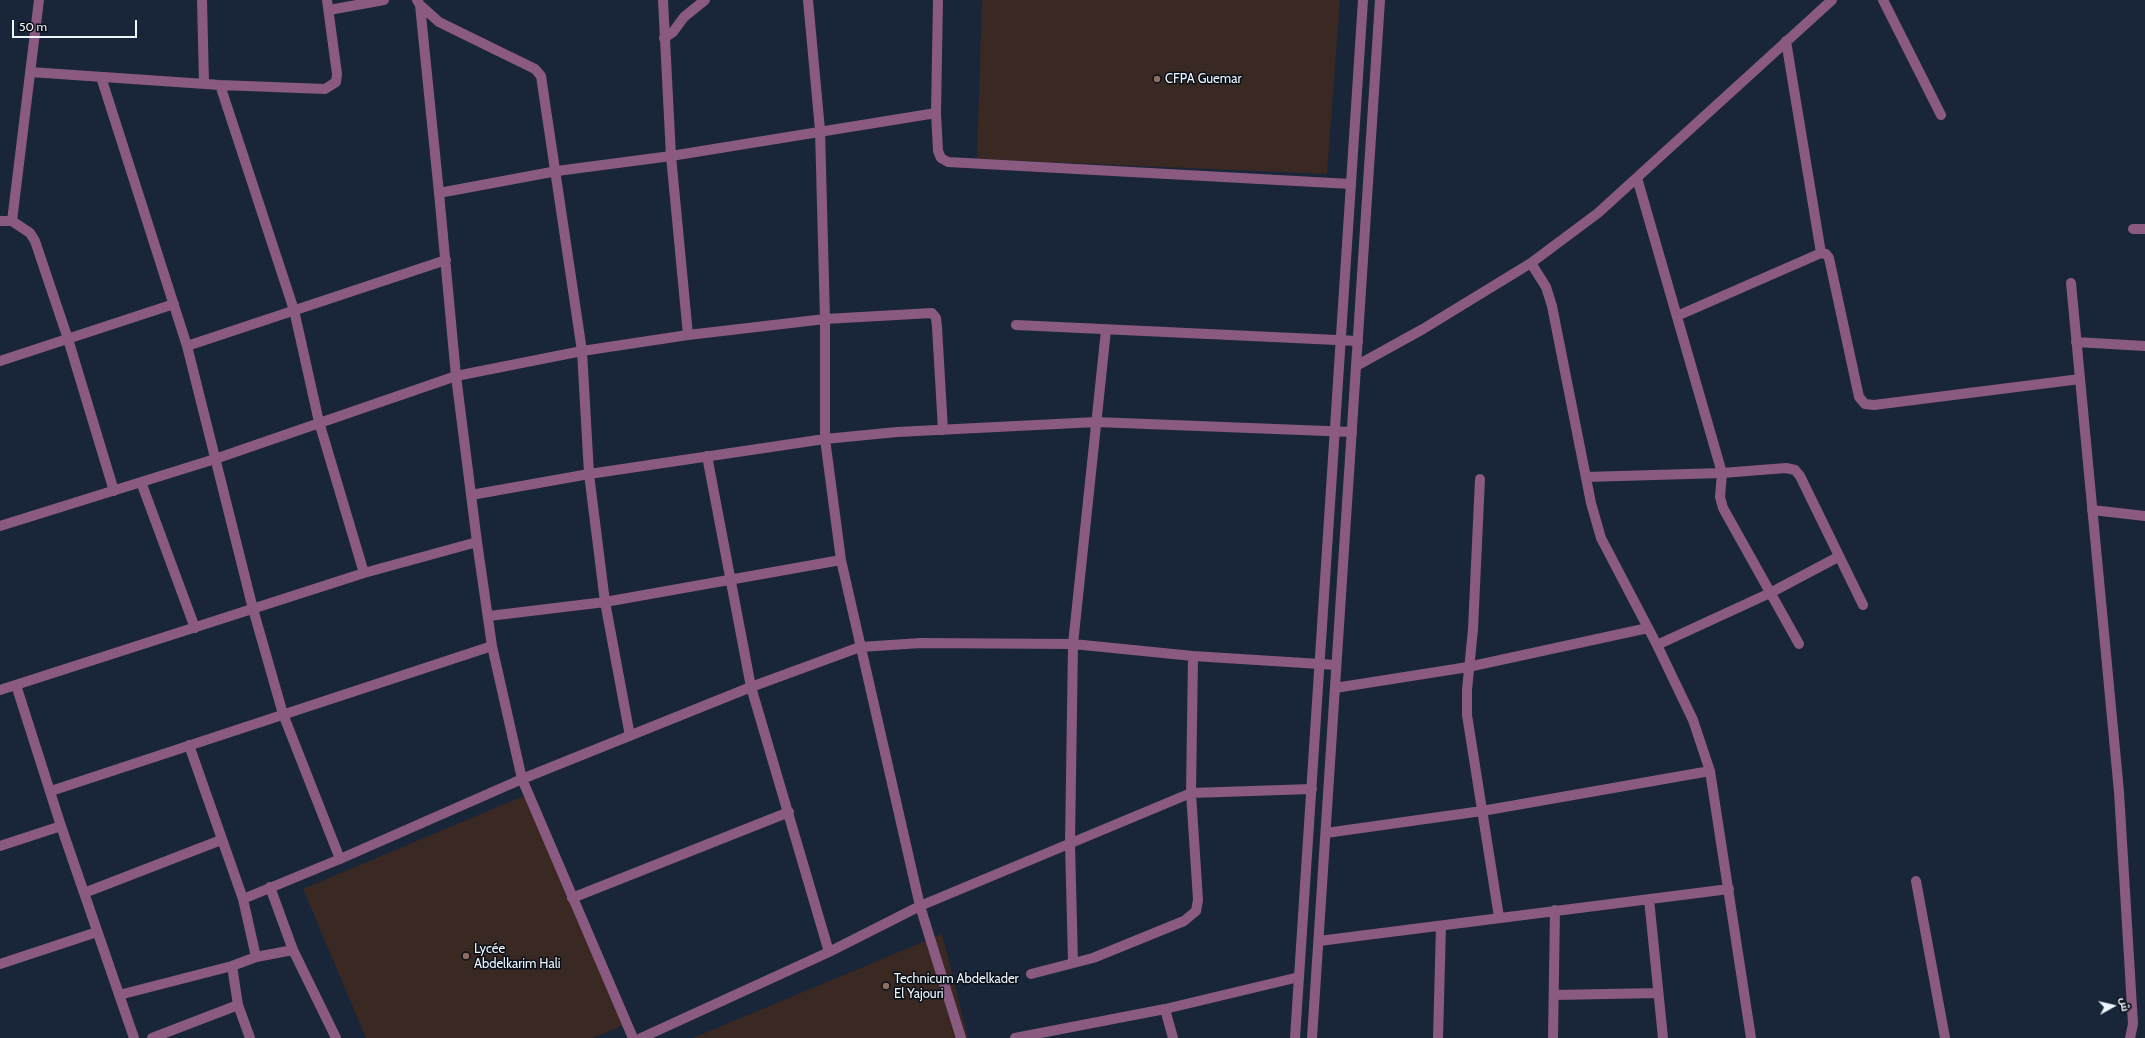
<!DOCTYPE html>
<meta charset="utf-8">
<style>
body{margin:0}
#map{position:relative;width:2145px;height:1038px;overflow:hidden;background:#192639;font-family:Cabin,Cairo,sans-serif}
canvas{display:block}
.north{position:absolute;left:2093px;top:986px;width:40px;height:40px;-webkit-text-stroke:3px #090f17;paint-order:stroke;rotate:82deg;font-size:11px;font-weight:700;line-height:16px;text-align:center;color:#eff5fd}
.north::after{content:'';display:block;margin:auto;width:14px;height:18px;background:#eff5fd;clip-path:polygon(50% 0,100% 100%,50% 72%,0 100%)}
.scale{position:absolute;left:12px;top:20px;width:125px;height:18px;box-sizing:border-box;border:2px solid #eff5fd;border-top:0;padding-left:5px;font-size:12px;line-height:14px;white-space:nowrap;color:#eff5fd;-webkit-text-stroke:3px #090f17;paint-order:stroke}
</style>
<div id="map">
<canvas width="2145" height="1038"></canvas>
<div class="north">ش</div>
<div class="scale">50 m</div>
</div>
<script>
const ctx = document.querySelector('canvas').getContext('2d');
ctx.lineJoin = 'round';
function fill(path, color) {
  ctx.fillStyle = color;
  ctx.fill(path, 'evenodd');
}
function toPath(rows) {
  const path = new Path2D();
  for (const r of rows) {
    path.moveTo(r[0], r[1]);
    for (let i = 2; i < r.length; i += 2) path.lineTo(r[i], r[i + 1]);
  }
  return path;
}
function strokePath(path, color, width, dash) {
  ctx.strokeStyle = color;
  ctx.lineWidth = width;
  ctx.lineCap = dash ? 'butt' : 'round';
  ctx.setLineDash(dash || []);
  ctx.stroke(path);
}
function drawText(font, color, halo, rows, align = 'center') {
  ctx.font = font + ' Cabin,sans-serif';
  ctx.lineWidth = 3;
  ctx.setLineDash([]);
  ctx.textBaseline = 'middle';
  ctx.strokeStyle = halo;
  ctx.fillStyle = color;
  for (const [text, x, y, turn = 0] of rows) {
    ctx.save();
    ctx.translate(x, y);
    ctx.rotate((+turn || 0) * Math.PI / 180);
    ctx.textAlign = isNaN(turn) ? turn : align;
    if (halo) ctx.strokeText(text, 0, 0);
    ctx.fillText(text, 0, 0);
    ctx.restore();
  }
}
fill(toPath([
 [982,0,1340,0,1327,174,977,159],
 [533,792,629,1023,593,1038,366,1038,303,889],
 [942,934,968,1038,693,1038]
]), '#3a2822');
strokePath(toPath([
 [39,0,12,221,30,233,35,241,68,339,114,491],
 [202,0,204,83],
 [417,0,420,5,439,193,456,376,477,542,492,646,522,779,633,1038],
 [663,0,671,156,688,335],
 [808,0,820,130,825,319,825,439,841,560,920,906,961,1038],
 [1883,0,1941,115],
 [420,5,439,22,535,69,541,76,582,351,589,474,605,602,630,736],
 [329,10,384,0],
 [664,38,673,32,684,17,705,0],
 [1786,41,1821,253],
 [30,72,220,85,325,89,336,82,337,74,327,0],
 [101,77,187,346,253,609,283,714,340,859],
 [220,85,294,310,319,422,364,573],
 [936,113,938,151,941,158,948,162,1351,184],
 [1637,178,1722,473,1720,497,1723,508,1799,644],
 [439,193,557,171,671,156,936,113,938,0],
 [0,221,12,221],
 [2133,229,2145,229],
 [1531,263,1546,287,1552,306,1591,503,1601,538,1657,645,1693,720,1710,771,1751,1038],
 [2071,283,2119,792,2133,1024,2130,1038],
 [1677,316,1821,253,1826,254,1829,258,1859,397,1865,404,1874,405,2080,379],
 [1016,325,1358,341],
 [2076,342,2145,346],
 [187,346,446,260],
 [0,361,174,304],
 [1356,366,1423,329,1531,263,1598,213,1832,0],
 [1586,477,1722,473,1786,468,1795,470,1800,476,1863,605],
 [1480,479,1473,629,1467,690,1467,715,1499,917],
 [141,482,195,628],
 [471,495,589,474,825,439,897,432,1096,422,1352,432],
 [2092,510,2145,516],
 [0,526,215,459,456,376,582,351,688,335,825,319,932,313,936,318,937,327,943,430],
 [489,616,605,602,841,560],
 [1657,645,1770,593,1838,557],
 [16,685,61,826,134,1038],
 [1335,688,1468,667,1648,628],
 [0,690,364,573,477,542],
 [189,745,243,899,256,957],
 [51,791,492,646],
 [1326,833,1482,811,1710,771],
 [0,846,61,826],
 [1916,881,1945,1038],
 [270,887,293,950,336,1038],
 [84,893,221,840],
 [572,898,789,812],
 [243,899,340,859,522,779,751,687,707,456],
 [1649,899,1663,1038],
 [1319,941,1729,889],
 [829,952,751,687,860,647,921,643,1073,644,1193,656,1336,665],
 [1073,963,1070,843,1073,644,1106,330],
 [0,964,97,932],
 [1031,974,1093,958,1184,921,1196,911,1198,900,1191,793,1193,656],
 [119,995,232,966],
 [1554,995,1658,993],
 [1165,1009,1173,1038],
 [152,1038,238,1005],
 [250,1038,238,1005,232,966,256,957,293,950],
 [641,1038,829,952,920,906,1191,793,1312,789],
 [1015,1038,1165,1009,1299,977],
 [1438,1038,1441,926],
 [1553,1038,1555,910]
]), '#8a5a80', 10);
strokePath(toPath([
 [1295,1038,1363,0],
 [1312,1038,1380,0]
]), '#8a5a80', 10);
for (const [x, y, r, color] of [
 [1157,79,4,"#8d6e63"],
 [466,956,4,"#8d6e63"],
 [886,986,4,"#8d6e63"]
]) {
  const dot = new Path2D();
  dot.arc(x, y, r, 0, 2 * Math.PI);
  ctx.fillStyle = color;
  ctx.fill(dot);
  strokePath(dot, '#090f17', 1.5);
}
drawText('13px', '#eff5fd', '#090f17', [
 ["CFPA Guemar",1165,79],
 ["Lycée",474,949],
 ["Abdelkarim Hali",474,964],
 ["Technicum Abdelkader",894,979],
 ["El Yajouri",894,994]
], 'left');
</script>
